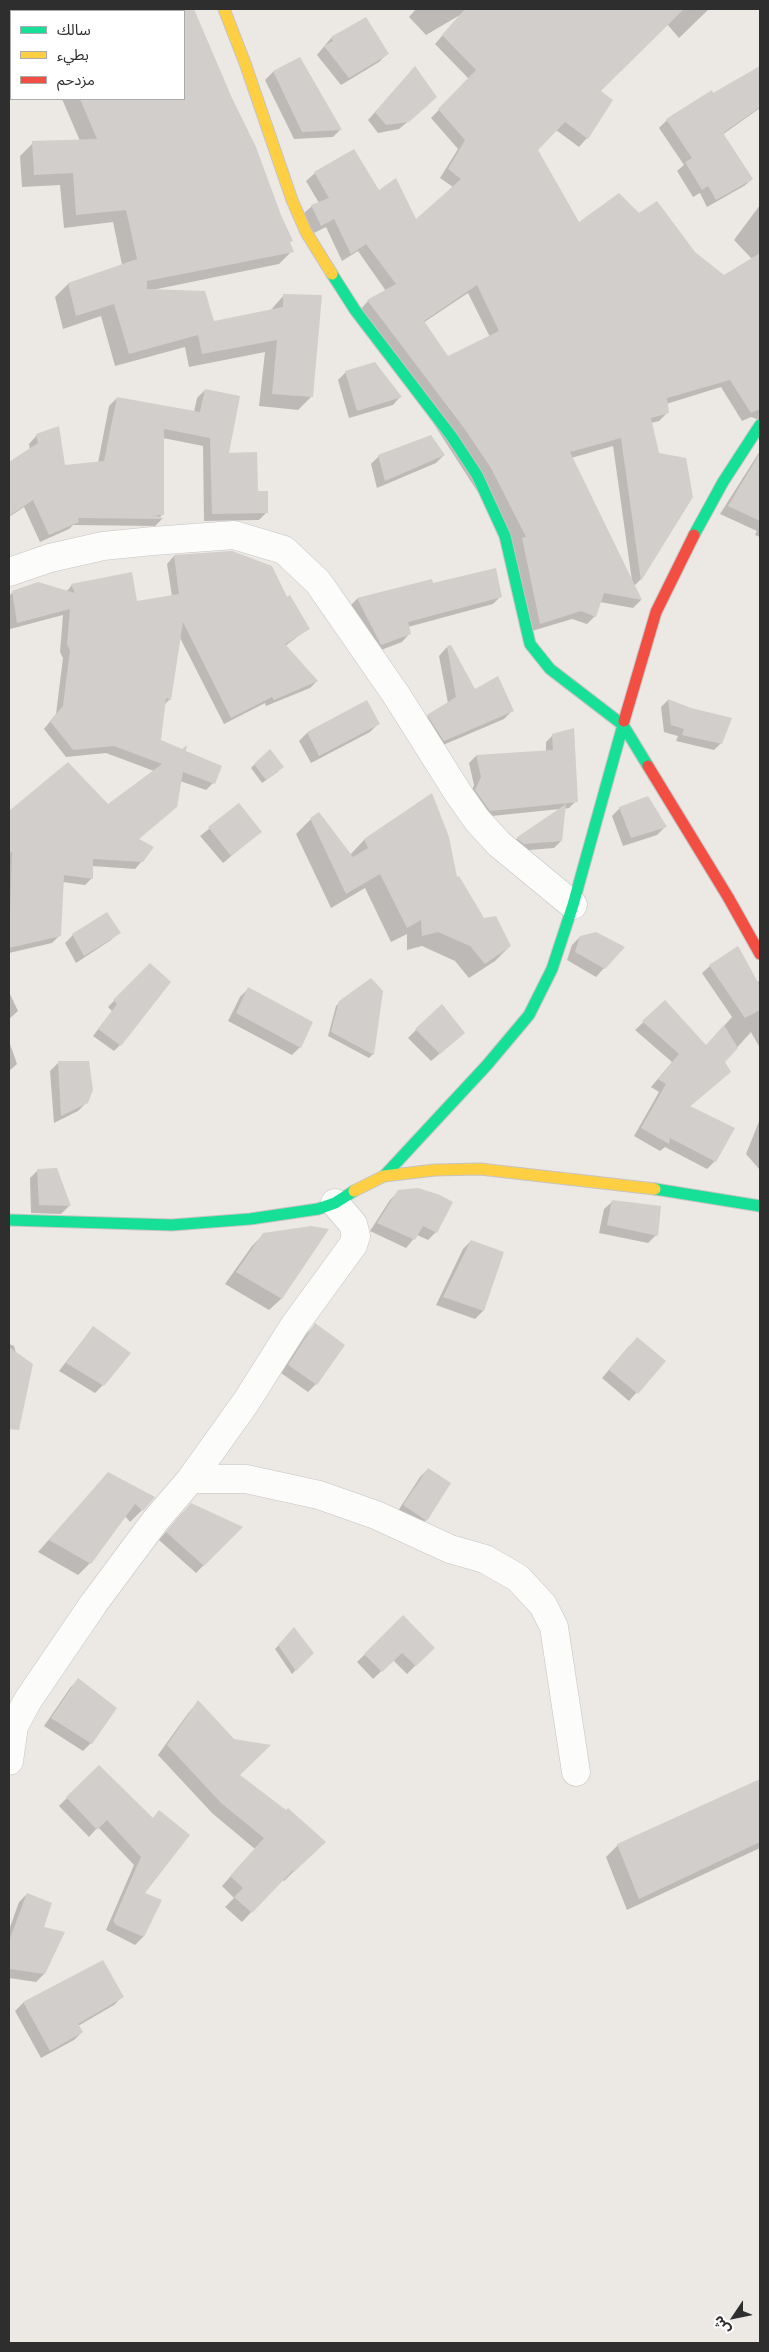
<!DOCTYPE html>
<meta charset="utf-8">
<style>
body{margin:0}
#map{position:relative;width:769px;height:2352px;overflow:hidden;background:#ece8e4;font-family:"Asap Condensed","Noto Sans Arabic",sans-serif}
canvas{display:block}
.frame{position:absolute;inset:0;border:10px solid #2e2e2e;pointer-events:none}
.legend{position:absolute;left:10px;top:10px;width:175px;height:90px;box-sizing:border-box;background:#fff;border:1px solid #ababab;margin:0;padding:6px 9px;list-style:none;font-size:15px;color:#2e2e2e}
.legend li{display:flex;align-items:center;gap:10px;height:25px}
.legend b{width:25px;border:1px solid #ababab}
.north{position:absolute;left:709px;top:2292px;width:50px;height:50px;-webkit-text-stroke:4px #fff;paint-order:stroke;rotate:236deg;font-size:14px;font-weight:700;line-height:20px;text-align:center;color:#2e2e2e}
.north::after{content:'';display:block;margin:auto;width:18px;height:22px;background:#2e2e2e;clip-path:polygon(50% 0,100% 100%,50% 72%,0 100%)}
</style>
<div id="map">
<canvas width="769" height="2352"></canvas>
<div class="frame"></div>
<ul class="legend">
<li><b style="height:6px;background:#16e098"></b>سالك</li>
<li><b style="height:6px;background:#ffcf43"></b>بطيء</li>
<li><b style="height:6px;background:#f24e42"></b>مزدحم</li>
</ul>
<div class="north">ش</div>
</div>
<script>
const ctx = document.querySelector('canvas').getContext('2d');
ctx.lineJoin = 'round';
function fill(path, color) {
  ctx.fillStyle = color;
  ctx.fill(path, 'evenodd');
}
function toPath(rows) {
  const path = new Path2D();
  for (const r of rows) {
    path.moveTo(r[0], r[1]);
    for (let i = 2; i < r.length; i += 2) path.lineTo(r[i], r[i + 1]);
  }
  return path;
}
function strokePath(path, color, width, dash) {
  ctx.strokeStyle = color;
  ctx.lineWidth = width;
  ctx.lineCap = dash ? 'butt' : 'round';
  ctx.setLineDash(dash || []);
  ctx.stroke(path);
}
fill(toPath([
 [58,9,192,9,292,251,279,264,152,290,214,322,270,311,284,295,311,397,298,410,259,406,265,352,189,367,185,347,115,366,101,316,63,329,55,297,68,284,122,265,113,222,64,228,60,185,22,187,20,156,33,143,80,141,62,99,184,99,184,11,59,11],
 [416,9,709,9,679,38,667,24,600,91,611,100,587,138,579,147,556,130,537,150,579,224,639,214,694,252,724,277,752,259,734,240,760,205,760,363,747,379,760,389,760,420,751,417,742,421,721,387,666,404,668,412,659,421,651,423,658,454,692,496,640,580,634,586,641,600,633,608,600,602,595,616,587,624,572,619,532,631,514,548,360,310,368,301,386,291,358,251,342,261,326,227,312,234,303,214,312,206,319,203,306,181,315,173,378,191,416,221,453,187,440,178,458,149,431,118,469,79,435,44,460,15,426,35,409,17],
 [468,293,490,337,448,357,423,323],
 [613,446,632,581,571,458],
 [331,38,387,54,379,62,341,85,317,55],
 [300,59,341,129,333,137,294,139,265,80,273,72],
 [756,70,760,74,760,108,722,135,752,179,744,186,707,207,700,193,693,197,677,171,684,165,659,128,667,120],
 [408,75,428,105,399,129,378,133,368,120],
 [346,372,400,397,393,405,349,418,338,380],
 [205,390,227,454,257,492,267,512,259,520,204,521,203,446,163,438,163,514,159,518,162,519,155,526,73,525,69,529,40,542,24,507,9,517,9,464,30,450,29,444,37,435,64,467,98,463,109,406,117,398,194,412,197,398],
 [760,451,760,537,755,535,757,531,720,514],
 [444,455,436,463,377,488,371,464,379,456],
 [174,556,287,599,308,629,285,646,317,681,310,688,266,706,265,703,224,724,179,636,170,699,164,705,160,741,185,752,213,783,206,790,180,781,138,840,142,861,135,869,92,866,92,878,85,885,63,882,59,936,52,943,9,953,9,813,68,764,108,806,154,771,106,753,66,757,44,729,56,714,63,658,60,652,63,615,10,629,9,596,13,592,66,592,72,585,131,574,136,603,172,596,167,564],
 [431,581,432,584,501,596,493,604,408,627,410,633,402,642,373,653,349,607,357,599],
 [447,647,475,690,512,711,504,719,436,748,420,724,428,716,448,703,439,656],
 [668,700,690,709,721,743,714,750,676,741,678,736,664,732,661,707],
 [378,724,370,732,311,763,299,741,307,733],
 [553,735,576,801,569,808,564,809,561,841,554,848,517,851,510,845,517,839,560,809,482,817,469,798,474,785,469,763,476,756,546,751,546,742],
 [255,764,279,771,262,783,251,768],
 [432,795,456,879,483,920,510,946,495,961,469,978,455,961,422,946,407,950,407,934,391,942,365,888,331,908,296,834,311,819,350,855,364,840],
 [239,805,260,832,223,863,200,836],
 [620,808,665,827,657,835,623,846,612,816],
 [119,932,111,940,76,963,65,943,73,935],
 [580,937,623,947,596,977,567,960,572,945],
 [150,964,120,1045,114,1051,93,1036,112,1011,108,1007],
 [710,966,757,982,760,981,760,1048,751,1032,724,1062,721,1080,689,1107,733,1129,715,1161,707,1169,665,1147,660,1151,634,1136,659,1092,651,1087,672,1062,635,1030,665,1002,706,1046,732,1017,702,973],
 [248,989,300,1047,292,1055,228,1021,240,997],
 [9,992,18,1011,9,1019],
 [340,1002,373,1054,369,1058,328,1036,336,1006],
 [416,1030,456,1040,431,1061,408,1038],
 [9,1041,17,1064,9,1071],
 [58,1063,87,1102,78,1111,54,1123,50,1071],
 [760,1119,760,1170,746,1154],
 [38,1170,69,1206,61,1214,31,1213,30,1178],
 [399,1191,451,1203,436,1232,428,1240,417,1235,406,1248,370,1231,390,1200],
 [613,1201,656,1235,648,1243,599,1233,604,1209],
 [327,1230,281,1299,269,1310,225,1284,252,1246,264,1234],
 [471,1241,483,1311,475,1319,436,1305,463,1249],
 [315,1325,316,1384,308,1392,281,1373,307,1333],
 [93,1327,103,1385,95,1393,59,1371],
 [9,1344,14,1346,16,1353,12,1410,9,1410],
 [629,1346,664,1361,629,1401,602,1378],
 [428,1469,426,1520,418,1528,396,1514,420,1477],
 [108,1473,142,1510,130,1522,125,1516,90,1563,78,1575,38,1552],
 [183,1512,241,1527,196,1573,159,1540],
 [403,1617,433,1648,407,1674,393,1660,373,1679,357,1662],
 [290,1633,312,1653,292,1674,275,1649],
 [78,1680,91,1743,83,1751,44,1726,70,1688],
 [198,1702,233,1740,238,1775,324,1842,284,1881,282,1879,242,1922,225,1907,234,1898,222,1886,255,1849,212,1813,158,1755,189,1712],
 [99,1766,153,1819,143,1893,160,1901,143,1937,135,1945,106,1930,134,1865,98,1827,89,1837,59,1806],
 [755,1783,760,1797,760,1848,627,1910,606,1857,618,1845],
 [27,1894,42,1928,44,1974,36,1982,9,1978,9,1930,19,1902],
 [102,1962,122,1997,114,2005,78,2026,82,2032,74,2040,41,2058,15,2011,23,2003]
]), '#0003');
fill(toPath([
 [184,9,194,9,232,98,256,147,281,215,293,241,290,242,294,252,147,281,147,289,205,291,214,321,283,307,283,294,322,295,313,397,272,394,277,340,202,354,198,335,129,354,114,304,76,316,68,283,137,259,126,210,76,215,73,173,34,175,32,141,97,139,80,99,184,99],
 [465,9,684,9,601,91,613,100,588,139,565,122,538,150,579,222,619,193,639,213,657,201,695,252,724,275,760,253,760,409,751,413,730,380,667,398,669,413,651,418,659,453,686,458,693,497,641,581,621,438,570,452,642,600,604,593,596,617,581,611,540,624,522,538,526,537,491,468,464,428,367,300,396,284,366,244,351,254,334,219,321,226,311,205,329,198,314,172,354,149,379,190,396,178,416,219,461,179,448,169,465,140,438,109,476,70,442,35],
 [477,285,499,331,448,356,424,321],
 [366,17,389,54,349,78,324,46,333,41,331,37],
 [300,57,342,130,302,132,273,71],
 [415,66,437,97,409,122,386,125,375,112],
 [760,66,760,107,723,133,753,179,716,200,708,186,702,190,685,162,692,158,666,119,712,90,713,93],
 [375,362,402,397,357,411,345,371],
 [205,389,240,396,229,453,257,452,258,491,268,491,268,513,212,514,210,438,164,429,164,515,156,515,164,519,78,518,79,522,49,535,33,500,9,516,9,462,38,443,36,434,59,426,65,465,104,461,117,397,200,412],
 [431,435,445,455,385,481,378,455],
 [760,453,760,521,728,506],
 [232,551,272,566,287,597,290,595,310,629,285,644,318,681,274,700,272,697,231,718,183,622,171,700,166,698,161,740,182,749,187,745,186,751,222,766,215,784,183,772,177,807,139,839,154,847,143,862,93,859,93,879,64,875,61,936,9,948,12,852,9,853,9,811,68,762,108,804,162,764,114,746,73,750,50,721,63,706,70,650,67,644,70,609,17,623,12,591,38,582,75,593,71,584,132,572,137,601,179,594,174,555],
 [496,568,502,597,408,622,411,634,381,645,357,598,432,579,433,583],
 [451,645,475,689,498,676,514,711,444,741,427,715,456,697,447,646],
 [668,699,691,708,732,718,722,744,682,735,684,729,671,725],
 [367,700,380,724,319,756,307,732],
 [574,728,578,802,490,811,475,790,481,777,476,755,553,750,552,734],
 [270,749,284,767,266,780,254,764],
 [432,793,449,837,457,877,459,876,484,918,496,916,511,946,485,964,470,946,438,932,422,936,421,920,407,928,380,874,346,894,310,818,319,812,353,857,368,848,364,839],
 [648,796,667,827,631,838,619,807],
 [239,803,262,832,231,856,208,827],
 [566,804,562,841,524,844,516,838],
 [107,912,121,933,84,956,72,934],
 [596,932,625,947,605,969,575,952,580,936],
 [738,946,760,986,760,1010,745,1018,709,965],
 [150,963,171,982,121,1046,98,1029,117,1004,113,1000],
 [371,978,383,991,374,1055,331,1032,339,1001],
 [248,987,313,1022,301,1048,236,1013],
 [665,1000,706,1045,724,1025,738,1048,725,1062,731,1072,690,1106,735,1128,716,1162,670,1138,669,1144,641,1128,666,1084,658,1079,679,1054,642,1021],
 [442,1004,465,1033,440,1054,415,1029],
 [58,1061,89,1061,93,1090,88,1103,61,1116],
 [57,1168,71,1206,39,1205,37,1169],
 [418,1188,440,1195,453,1202,437,1233,423,1226,415,1240,377,1223,398,1190],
 [612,1200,661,1206,658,1236,607,1225],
 [311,1226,329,1229,282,1299,236,1272,263,1233],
 [471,1240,504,1252,484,1311,443,1297],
 [315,1323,345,1345,317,1385,288,1365],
 [93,1326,131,1353,104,1386,66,1363],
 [637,1337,666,1361,638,1394,609,1370],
 [9,1347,33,1364,19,1430,9,1429],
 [428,1468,451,1483,427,1521,403,1505],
 [108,1472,155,1497,143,1511,135,1504,91,1564,49,1540],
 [191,1503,243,1527,204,1566,166,1532],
 [403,1615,435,1648,416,1666,402,1653,382,1672,364,1654],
 [294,1627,314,1653,296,1671,278,1645],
 [78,1678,117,1708,92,1744,51,1718],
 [198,1700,234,1739,271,1745,240,1775,286,1810,288,1808,326,1842,294,1872,293,1870,252,1913,234,1897,243,1888,230,1876,264,1838,221,1803,167,1745],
 [99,1765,153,1818,159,1810,190,1835,145,1893,162,1900,144,1937,116,1925,113,1921,141,1857,107,1820,97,1830,66,1797],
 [760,1779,760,1842,639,1899,617,1844],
 [27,1893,52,1903,44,1927,65,1932,45,1974,9,1969,9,1941],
 [103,1960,124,1997,78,2024,83,2032,50,2051,23,2002]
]), '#d1cecb');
const street = toPath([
 [9,572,50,558,103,546,153,541,234,535,284,550,318,582,397,696,458,793,477,820,499,844,573,905],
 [191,1479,246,1479,319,1495,376,1515,450,1549,485,1559,518,1578,543,1605,554,1627,576,1772],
 [9,1761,14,1726,28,1700,94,1603,155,1521,191,1479,246,1402,294,1326,353,1245,356,1236,353,1224,335,1203]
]);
const fast = toPath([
 [332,274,355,310,452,437,477,475,505,536,530,644,550,669,623,725,624,721],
 [694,535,723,482,760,425],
 [384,1176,487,1065,529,1015,552,969,573,905,623,725,648,766],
 [655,1189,760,1206],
 [9,1220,172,1225,250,1219,318,1209,335,1203,354,1191]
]);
const slow = toPath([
 [224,9,245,63,292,200,306,232,332,274],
 [354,1191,384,1176,435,1170,480,1169,655,1189]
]);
const jam = toPath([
 [624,721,656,612,694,535],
 [648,766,728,897,760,954]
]);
strokePath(street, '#c5c4c5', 29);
strokePath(fast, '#c5c4c5', 13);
strokePath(slow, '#c5c4c5', 13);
strokePath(jam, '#c5c4c5', 13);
strokePath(street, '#fcfcfb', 28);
strokePath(fast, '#16e098', 11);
strokePath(slow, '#ffcf43', 11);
strokePath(jam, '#f24e42', 11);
</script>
